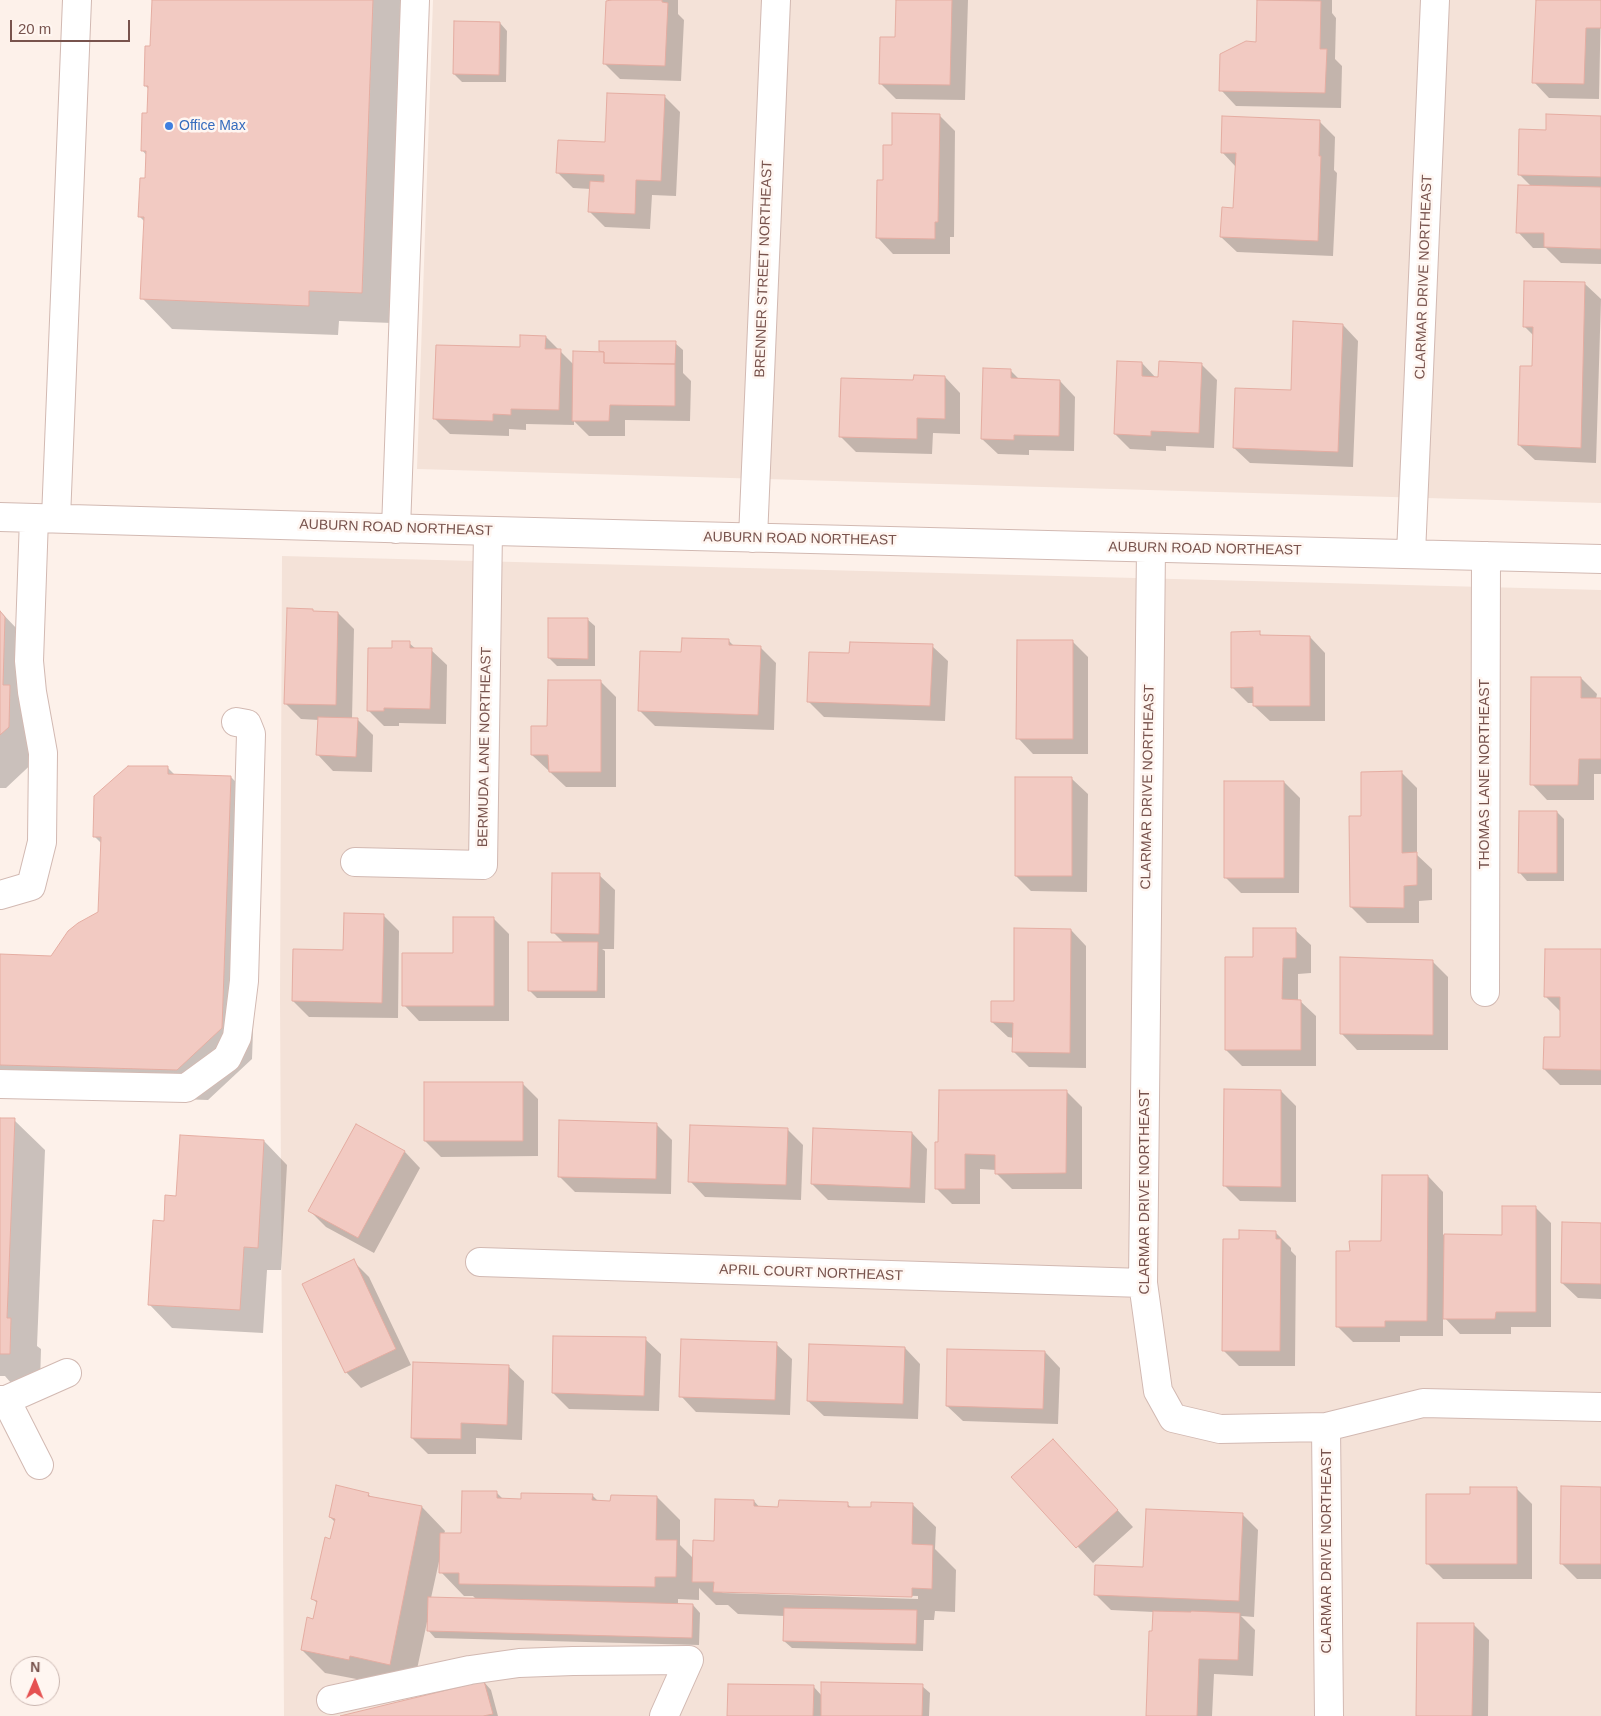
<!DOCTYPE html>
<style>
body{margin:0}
#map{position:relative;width:1601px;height:1716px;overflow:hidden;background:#fdf1ea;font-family:Helvetica,sans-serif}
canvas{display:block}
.north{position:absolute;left:10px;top:1656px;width:50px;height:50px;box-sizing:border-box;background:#fff6f1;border:1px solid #c9b5af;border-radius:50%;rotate:1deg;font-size:14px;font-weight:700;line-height:20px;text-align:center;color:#78534d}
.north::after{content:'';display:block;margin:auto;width:18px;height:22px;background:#e55151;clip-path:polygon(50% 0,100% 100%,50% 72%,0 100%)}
.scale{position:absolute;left:10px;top:20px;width:120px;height:22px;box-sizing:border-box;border:2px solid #78534d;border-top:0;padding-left:6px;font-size:15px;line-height:18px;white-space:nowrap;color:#78534d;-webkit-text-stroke:4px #fff6f1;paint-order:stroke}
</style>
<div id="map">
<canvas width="1601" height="1716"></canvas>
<div class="north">N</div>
<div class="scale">20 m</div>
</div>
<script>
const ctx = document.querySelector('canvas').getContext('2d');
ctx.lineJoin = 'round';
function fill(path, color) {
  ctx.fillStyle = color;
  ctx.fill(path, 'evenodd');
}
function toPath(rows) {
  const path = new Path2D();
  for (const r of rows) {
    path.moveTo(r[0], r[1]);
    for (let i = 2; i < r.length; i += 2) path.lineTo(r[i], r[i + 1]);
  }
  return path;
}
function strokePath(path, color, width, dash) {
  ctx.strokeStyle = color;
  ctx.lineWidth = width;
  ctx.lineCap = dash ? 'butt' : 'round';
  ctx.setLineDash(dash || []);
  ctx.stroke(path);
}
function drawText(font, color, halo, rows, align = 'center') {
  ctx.font = font + ' Helvetica,sans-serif';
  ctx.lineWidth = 5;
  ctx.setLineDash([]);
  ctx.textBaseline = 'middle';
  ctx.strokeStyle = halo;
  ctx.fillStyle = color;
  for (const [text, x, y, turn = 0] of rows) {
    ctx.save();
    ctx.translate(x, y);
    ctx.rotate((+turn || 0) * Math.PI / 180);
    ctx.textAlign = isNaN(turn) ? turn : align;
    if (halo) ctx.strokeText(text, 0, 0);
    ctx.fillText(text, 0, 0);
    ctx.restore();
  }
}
fill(toPath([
 [433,0,1601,0,1601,503,417,469],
 [282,556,1601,590,1601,1716,284,1716,280,999]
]), '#f4e2d8');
fill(toPath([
 [153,0,404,0,392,323,339,321,338,335,172,329,142,298,145,222,139,216,146,179,147,156,142,150,148,115,149,90,145,85,151,48],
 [613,0,678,0,678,14,684,20,681,81,620,79,604,63],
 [897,0,968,0,965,100,896,99,880,83,896,39],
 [1259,0,1332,0,1332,13,1336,18,1335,59,1342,66,1341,108,1236,106,1221,90,1258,43],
 [1537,0,1601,0,1599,99,1549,98,1534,82],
 [500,23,507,31,506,82,462,82,454,74],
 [664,96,680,112,676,196,652,195,650,229,605,227,590,212,591,189,573,188,557,172,606,143],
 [939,115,955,131,954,237,950,237,950,254,893,254,878,238,884,181,894,146],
 [1601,117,1601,264,1561,263,1546,248,1533,248,1518,232,1531,186,1519,174,1547,131],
 [1320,122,1335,137,1334,170,1337,173,1333,256,1237,252,1221,237,1235,209,1236,167,1222,152],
 [1585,284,1601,299,1596,463,1535,460,1519,445,1533,367,1534,336,1524,326],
 [1343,325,1358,341,1353,467,1250,463,1234,448,1292,391],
 [546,337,574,365,600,353,601,342,675,343,683,350,683,373,691,381,690,421,625,420,625,436,589,436,574,421,574,425,526,424,526,430,509,429,509,436,450,434,434,418,521,349],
 [1142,363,1156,378,1201,364,1217,380,1214,448,1166,446,1166,451,1130,449,1115,434],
 [1010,370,1020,380,1060,381,1075,397,1074,451,1029,450,1029,455,998,454,982,439],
 [945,377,960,393,960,434,933,433,932,454,856,452,840,436,914,381],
 [312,610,315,613,338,613,354,629,352,719,357,719,373,735,372,772,333,771,318,755,319,720,301,719,286,704],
 [0,611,35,648,39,757,6,788,0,788],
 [587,619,595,626,595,666,557,666,549,658],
 [1259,633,1263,637,1310,637,1325,653,1325,721,1270,721,1254,706,1254,703,1248,703,1232,687],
 [729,641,734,646,760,647,776,663,774,730,655,726,639,710,683,653],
 [1072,641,1088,657,1088,754,1033,754,1018,738],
 [409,643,416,649,431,650,447,665,446,724,399,723,399,726,384,726,368,710,393,650],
 [932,646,948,661,945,721,824,717,808,701,850,654],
 [1581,678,1597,694,1596,699,1601,699,1601,774,1594,774,1594,800,1547,800,1532,784],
 [600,681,616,697,616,787,566,787,532,755,549,727],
 [167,767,176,776,231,777,261,808,252,1059,208,1100,0,1093,0,956,52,958,100,913,102,844,94,836],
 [1401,772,1417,788,1417,855,1432,869,1432,900,1419,901,1419,923,1367,923,1351,907,1362,817],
 [1072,779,1088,794,1087,892,1031,891,1016,876],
 [1284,782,1300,798,1299,893,1241,893,1225,877],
 [1557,812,1564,819,1564,881,1527,881,1520,873],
 [599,875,615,890,614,949,602,949,605,951,605,998,537,998,529,990,564,943,553,932],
 [383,915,399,931,398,1018,309,1017,293,1001],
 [493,918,509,934,509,1021,419,1021,404,1005],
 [1071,930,1086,946,1086,1068,1029,1067,1014,1052,1014,1038,1008,1037,992,1022,1015,1002],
 [1295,930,1311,945,1311,973,1298,974,1298,1001,1300,1001,1316,1016,1316,1066,1242,1066,1226,1050,1254,958],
 [1601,951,1601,1085,1560,1085,1544,1069,1561,1038,1561,1012,1546,997],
 [1432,961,1448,977,1448,1050,1357,1050,1342,1034],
 [523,1084,538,1099,538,1156,441,1157,425,1141],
 [1066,1091,1082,1107,1082,1189,1012,1189,996,1173,996,1170,980,1169,980,1204,952,1204,936,1188,939,1143],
 [1281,1091,1296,1106,1296,1202,1240,1201,1224,1185],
 [0,1119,14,1120,45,1150,37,1346,41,1349,40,1384,11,1383,5,1376,0,1376],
 [656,1124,672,1140,671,1194,575,1192,559,1176],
 [357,1126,405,1152,420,1168,374,1253,326,1227,310,1211],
 [787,1129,803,1145,801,1200,705,1197,690,1181],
 [912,1133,927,1149,925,1203,828,1200,812,1184],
 [181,1136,264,1141,287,1165,281,1270,267,1270,263,1333,172,1328,149,1304,165,1223,177,1197],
 [1428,1176,1443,1192,1443,1235,1503,1236,1535,1207,1551,1223,1551,1327,1511,1327,1511,1334,1460,1334,1443,1316,1443,1336,1400,1336,1400,1342,1353,1342,1337,1326,1351,1253,1383,1242],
 [1601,1224,1601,1299,1578,1298,1562,1283],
 [1275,1232,1291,1248,1291,1251,1296,1256,1295,1366,1239,1366,1223,1350,1240,1241],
 [353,1261,369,1277,411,1365,361,1388,346,1372],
 [645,1339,661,1354,659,1411,569,1409,553,1393],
 [776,1344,792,1359,790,1415,696,1412,681,1396],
 [905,1348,920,1364,918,1419,824,1416,808,1401],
 [1045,1352,1060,1368,1058,1424,963,1421,947,1406],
 [508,1366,524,1381,522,1440,476,1438,476,1454,428,1454,412,1438],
 [1068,1456,1133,1527,1093,1563,1013,1477],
 [1516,1488,1532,1504,1532,1579,1443,1579,1427,1563,1471,1495],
 [1601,1488,1601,1579,1577,1579,1561,1563],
 [497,1493,504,1500,522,1500,592,1495,599,1502,612,1502,657,1497,680,1520,680,1545,694,1559,715,1542,754,1501,760,1508,779,1508,847,1504,852,1508,873,1509,912,1504,936,1527,935,1549,956,1570,955,1612,935,1611,934,1620,924,1620,923,1651,792,1648,784,1641,785,1616,738,1614,728,1605,716,1605,699,1588,699,1600,678,1599,678,1605,693,1605,700,1613,699,1645,435,1638,428,1630,428,1622,427,1622,413,1688,372,1682,325,1673,302,1650,314,1620,318,1604,313,1599,335,1522,330,1517,368,1494,372,1498,422,1507,445,1531,444,1534,462,1534],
 [440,1557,441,1572,464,1596,473,1596,476,1599,431,1598],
 [720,1591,918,1596,918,1599,723,1593],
 [1242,1514,1258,1530,1254,1617,1241,1616,1255,1630,1253,1676,1214,1674,1212,1716,1147,1716,1154,1612,1111,1610,1095,1594],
 [1473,1624,1489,1640,1488,1716,1417,1716],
 [484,1682,491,1690,498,1716,345,1716],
 [813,1686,822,1696,922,1686,930,1693,929,1716,728,1716]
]), '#0003');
const building = toPath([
 [152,0,373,0,362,293,309,291,309,306,140,299,144,217,138,217,140,178,145,178,146,151,141,151,142,113,147,113,148,86,144,86,145,46,150,46,152,0],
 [611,0,662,0,662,2,668,3,665,66,603,64,606,1,611,0],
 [896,0,952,0,950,85,879,84,880,37,895,37,896,0],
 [1257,0,1321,1,1320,49,1327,49,1325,93,1219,91,1220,54,1246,41,1256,42,1257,0],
 [1536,0,1601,0,1601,28,1586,28,1584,84,1532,83,1536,0],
 [454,21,500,22,499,75,453,74,454,21],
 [607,93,665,95,661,181,636,180,635,214,588,212,590,181,604,182,604,175,556,173,558,140,605,142,607,93],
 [892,113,940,114,938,222,935,222,935,239,876,238,877,180,883,180,883,145,892,145,892,113],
 [1546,114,1601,116,1601,177,1518,175,1519,129,1546,130,1546,114],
 [1222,116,1320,120,1319,156,1321,156,1318,241,1220,237,1222,207,1233,208,1236,153,1221,153,1222,116],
 [1518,185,1601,187,1601,249,1544,247,1544,233,1516,233,1518,185],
 [1524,281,1585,282,1581,448,1518,445,1520,366,1532,366,1533,327,1523,327,1524,281],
 [1293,321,1343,324,1338,452,1233,448,1235,388,1291,390,1293,321],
 [520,335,546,336,545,349,561,349,559,410,511,409,511,415,493,414,493,421,433,419,436,345,520,347,520,335],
 [599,341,676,341,675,364,604,363,604,352,599,351,599,341],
 [573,351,604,352,604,363,675,364,675,406,610,405,609,421,572,421,573,351],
 [1117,361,1142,362,1142,376,1158,377,1159,361,1202,363,1199,433,1151,431,1151,436,1114,434,1117,361],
 [983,368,1011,369,1011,378,1060,380,1059,436,1014,435,1014,440,981,439,983,368],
 [914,375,945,376,945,419,917,418,917,439,839,437,841,378,913,380,914,375],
 [287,608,313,609,313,611,338,612,336,705,284,704,287,608],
 [0,611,5,617,3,685,10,685,9,727,0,735,0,611],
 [548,618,588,618,588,659,548,658,548,618],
 [1260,631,1260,635,1310,636,1310,706,1253,706,1253,687,1231,688,1231,632,1260,631],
 [682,638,729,639,729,645,761,646,758,715,638,711,640,651,681,652,682,638],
 [1017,640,1073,640,1073,739,1016,739,1017,640],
 [392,641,410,641,410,648,432,648,430,709,384,708,384,711,367,711,368,648,392,648,392,641],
 [850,642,933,644,930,706,807,702,809,652,849,653,850,642],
 [1531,677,1581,677,1581,698,1601,698,1601,759,1579,759,1578,785,1530,785,1531,677],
 [548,680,601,680,601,772,549,772,548,755,531,755,531,726,547,726,548,680],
 [318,717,358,718,356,757,316,755,318,717],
 [128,766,168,766,168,774,231,776,222,1028,177,1070,0,1065,0,954,51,956,68,931,78,923,98,912,101,837,93,837,94,796,128,766],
 [1402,771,1402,853,1417,852,1417,885,1404,886,1404,908,1350,907,1349,816,1361,816,1361,772,1402,771],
 [1015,777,1072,777,1072,876,1015,876,1015,777],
 [1224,781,1284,781,1284,878,1224,878,1224,781],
 [1519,811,1557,811,1557,873,1518,873,1519,811],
 [552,873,600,873,599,934,551,933,552,873],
 [344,913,384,914,382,1003,292,1001,293,949,343,950,344,913],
 [453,917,494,917,494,1006,402,1006,402,953,453,953,453,917],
 [1014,928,1071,929,1070,1053,1012,1052,1013,1023,991,1022,991,1001,1014,1001,1014,928],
 [1253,928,1296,928,1296,958,1283,958,1282,999,1301,1000,1301,1050,1225,1050,1225,957,1253,957,1253,928],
 [528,942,598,942,597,991,528,991,528,942],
 [1545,949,1601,949,1601,1070,1543,1069,1544,1037,1560,1037,1560,997,1544,997,1545,949],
 [1340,957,1433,960,1433,1035,1340,1034,1340,957],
 [424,1082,523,1082,523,1141,424,1141,424,1082],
 [1224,1089,1281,1090,1281,1187,1223,1186,1224,1089],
 [939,1090,1067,1090,1066,1173,995,1174,995,1155,965,1154,965,1189,935,1189,935,1142,938,1142,939,1090],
 [0,1118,15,1118,7,1318,11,1318,10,1354,0,1354,0,1118],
 [559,1120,657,1123,656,1179,558,1177,559,1120],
 [356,1124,405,1151,358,1238,308,1211,356,1124],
 [690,1125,788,1128,786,1185,688,1182,690,1125],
 [813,1128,912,1132,910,1188,811,1184,813,1128],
 [180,1135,264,1140,258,1248,244,1247,240,1310,148,1305,153,1220,164,1221,165,1195,176,1196,180,1135],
 [1382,1175,1428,1175,1427,1321,1385,1321,1385,1327,1336,1327,1336,1251,1350,1251,1349,1241,1381,1241,1382,1175],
 [1502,1206,1536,1206,1536,1312,1496,1312,1495,1319,1443,1319,1444,1234,1502,1235,1502,1206],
 [1562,1222,1601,1223,1601,1284,1561,1283,1562,1222],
 [1239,1230,1276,1231,1276,1239,1281,1239,1280,1351,1222,1351,1223,1239,1239,1239,1239,1230],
 [354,1259,396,1349,345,1373,302,1284,354,1259],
 [553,1336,646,1337,644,1396,552,1393,553,1336],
 [681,1339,777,1342,775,1400,679,1397,681,1339],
 [809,1344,905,1347,903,1404,807,1401,809,1344],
 [947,1349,1045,1351,1043,1409,946,1406,947,1349],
 [413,1362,509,1365,507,1425,461,1423,461,1439,411,1438,413,1362],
 [1053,1439,1118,1510,1076,1548,1011,1477,1053,1439],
 [336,1485,369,1493,368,1496,422,1506,390,1665,350,1656,349,1660,301,1650,307,1617,313,1619,317,1601,311,1599,325,1537,330,1539,335,1519,329,1517,336,1485],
 [1561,1486,1601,1487,1601,1564,1560,1564,1561,1486],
 [1470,1487,1517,1487,1517,1564,1426,1564,1426,1494,1470,1494,1470,1487],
 [462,1491,497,1491,497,1498,521,1499,521,1493,593,1494,592,1500,610,1501,611,1495,657,1496,656,1540,677,1540,676,1577,655,1577,655,1587,459,1584,459,1573,439,1573,440,1533,461,1533,462,1491],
 [715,1499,754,1500,754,1506,778,1507,779,1500,848,1502,848,1507,871,1507,871,1502,913,1503,912,1544,933,1545,932,1589,912,1588,912,1597,713,1592,714,1582,692,1582,693,1540,714,1541,715,1499],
 [1146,1509,1243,1513,1239,1601,1094,1595,1095,1565,1143,1567,1146,1509],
 [428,1597,693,1604,692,1638,427,1631,428,1597],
 [784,1608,917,1610,916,1644,783,1641,784,1608],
 [1153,1611,1191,1612,1191,1611,1240,1613,1238,1660,1199,1659,1197,1716,1146,1716,1149,1631,1152,1631,1153,1611],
 [1417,1623,1474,1623,1472,1716,1416,1716,1417,1623],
 [484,1681,493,1714,483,1716,340,1716,484,1681],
 [821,1682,923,1684,922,1716,821,1716,821,1682],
 [728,1684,814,1685,813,1716,727,1716,728,1684]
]);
fill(building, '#f2cac2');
strokePath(building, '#e5ada2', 1);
const minor = toPath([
 [0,517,455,530,1601,559],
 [56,518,77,0],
 [396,529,415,0],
 [753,538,776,0],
 [1151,548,1143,1283,1158,1391,1173,1418,1220,1429,1326,1427,1423,1403,1601,1407],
 [1411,554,1435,0],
 [355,862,483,865,488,531],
 [0,895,31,886,42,842,43,753,32,692,29,661,34,518],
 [1485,992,1486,556],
 [0,1084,186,1088,227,1058,237,1037,244,981,251,734,247,724,236,722],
 [480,1262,1143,1283],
 [0,1400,6,1400,39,1465],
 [6,1400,67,1373],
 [1326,1427,1329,1716],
 [331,1700,470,1670,519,1663,573,1661,689,1660,664,1716]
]);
strokePath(minor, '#d2b9b2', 30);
strokePath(minor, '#fff', 28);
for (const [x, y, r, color] of [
 [169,126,5,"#3f7fe0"]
]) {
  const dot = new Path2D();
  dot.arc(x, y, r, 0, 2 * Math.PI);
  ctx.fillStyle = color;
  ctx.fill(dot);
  strokePath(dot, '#fff6f1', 2);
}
drawText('14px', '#366cbe', '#fff6f1', [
 ["Office Max",179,126]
], 'left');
drawText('14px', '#78534d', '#fff6f1', [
 ["BRENNER STREET NORTHEAST",764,269,-88],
 ["CLARMAR DRIVE NORTHEAST",1424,277,-88],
 ["AUBURN ROAD NORTHEAST",396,528,2],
 ["AUBURN ROAD NORTHEAST",800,539,1],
 ["AUBURN ROAD NORTHEAST",1205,549,1],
 ["BERMUDA LANE NORTHEAST",485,747,-89],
 ["THOMAS LANE NORTHEAST",1485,774,-90],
 ["CLARMAR DRIVE NORTHEAST",1148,787,-89],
 ["CLARMAR DRIVE NORTHEAST",1145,1192,-90],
 ["APRIL COURT NORTHEAST",811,1273,2],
 ["CLARMAR DRIVE NORTHEAST",1327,1551,-90]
]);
</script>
